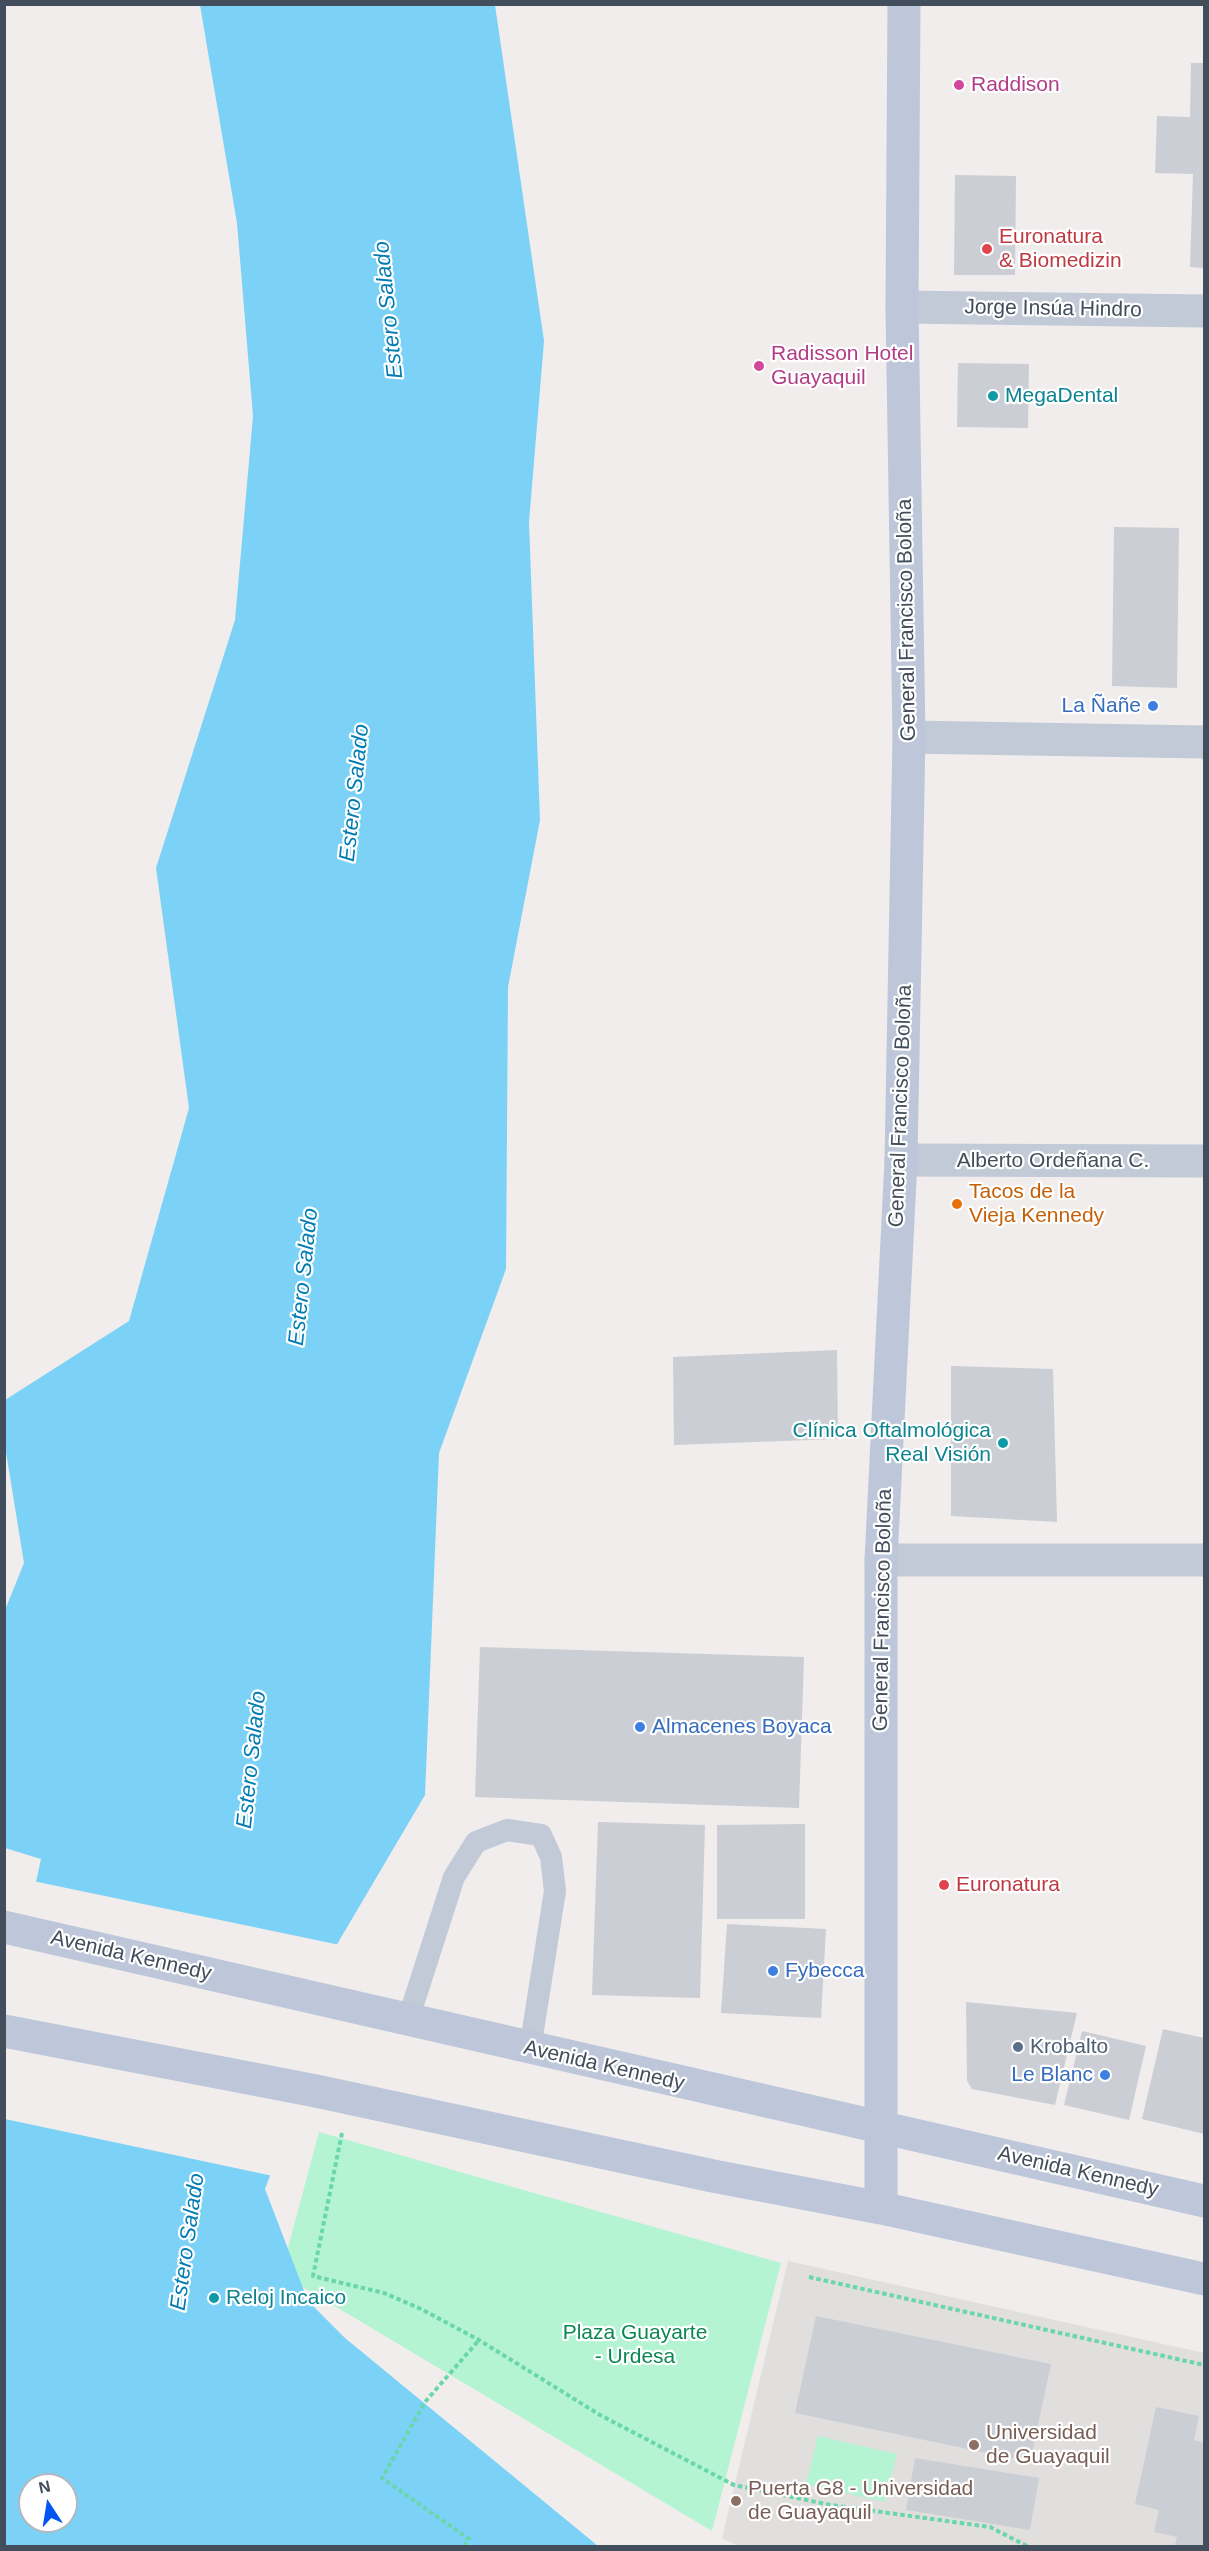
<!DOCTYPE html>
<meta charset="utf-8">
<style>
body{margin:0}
#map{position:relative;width:1209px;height:2551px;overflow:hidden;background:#f0edec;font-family:Helvetica,sans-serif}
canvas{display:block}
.frame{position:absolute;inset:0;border:6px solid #434e5c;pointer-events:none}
.north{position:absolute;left:18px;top:2473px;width:60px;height:60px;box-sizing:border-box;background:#fff;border:2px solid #b4b8be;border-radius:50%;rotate:348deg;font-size:16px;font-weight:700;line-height:24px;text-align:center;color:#434e5c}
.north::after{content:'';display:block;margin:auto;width:21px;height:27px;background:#0355f3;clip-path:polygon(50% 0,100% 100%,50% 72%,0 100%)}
</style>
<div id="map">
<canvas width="1209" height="2551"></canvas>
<div class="frame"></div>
<div class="north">N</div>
</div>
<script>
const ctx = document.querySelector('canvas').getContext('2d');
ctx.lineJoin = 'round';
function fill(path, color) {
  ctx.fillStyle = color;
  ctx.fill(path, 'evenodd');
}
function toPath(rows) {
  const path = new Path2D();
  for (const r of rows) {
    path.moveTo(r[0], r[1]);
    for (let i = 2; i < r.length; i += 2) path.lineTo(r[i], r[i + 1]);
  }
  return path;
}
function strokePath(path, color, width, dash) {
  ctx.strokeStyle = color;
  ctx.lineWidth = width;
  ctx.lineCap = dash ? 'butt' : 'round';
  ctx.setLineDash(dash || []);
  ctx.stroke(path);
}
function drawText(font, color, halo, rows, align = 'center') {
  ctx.font = font + ' Helvetica,sans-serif';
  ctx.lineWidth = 4.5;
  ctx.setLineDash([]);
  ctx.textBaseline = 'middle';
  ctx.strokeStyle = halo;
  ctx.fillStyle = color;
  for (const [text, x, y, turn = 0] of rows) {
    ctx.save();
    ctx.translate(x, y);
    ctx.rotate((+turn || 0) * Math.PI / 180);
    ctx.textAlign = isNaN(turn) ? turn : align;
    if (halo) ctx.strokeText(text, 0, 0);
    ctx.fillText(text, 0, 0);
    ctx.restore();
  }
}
fill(toPath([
 [788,2261,1204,2353,1204,2546,738,2546,722,2538]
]), '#e1dede');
fill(toPath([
 [319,2132,781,2263,712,2531,281,2274],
 [818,2436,897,2454,885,2502,806,2484]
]), '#b4f4d3');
fill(toPath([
 [200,5,495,5,544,341,529,522,540,820,508,987,506,1269,439,1453,425,1795,336,1946,290,2122,265,2189,308,2301,345,2338,598,2546,5,2546,4,2028,41,1859,5,1848,5,1610,24,1563,5,1446,5,1400,129,1321,189,1108,156,868,235,620,253,416,237,223],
 [30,2485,66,2485,66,2521,30,2521]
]), '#7cd1f6');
fill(toPath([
 [33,1881,340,1945,293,2123,273,2176,5,2119,4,2014]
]), '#f0edec');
fill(toPath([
 [1191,63,1204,63,1204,268,1190,267,1193,174,1155,173,1157,116,1190,117],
 [955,175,1016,176,1015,275,954,275],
 [958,363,1029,364,1028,428,957,427],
 [1114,527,1179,528,1177,688,1112,686],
 [837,1350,838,1439,674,1445,673,1357],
 [951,1366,1053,1369,1057,1522,951,1516],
 [480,1647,804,1657,799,1808,475,1797],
 [598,1822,705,1825,700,1998,592,1995],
 [805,1824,805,1919,717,1919,717,1825],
 [727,1924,826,1929,821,2018,721,2013],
 [966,2002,1077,2013,1055,2105,972,2089,967,2081],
 [1163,2029,1204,2038,1204,2134,1142,2119],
 [1082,2031,1146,2046,1129,2120,1064,2105],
 [816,2316,1051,2364,1030,2462,795,2413],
 [1156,2407,1199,2416,1194,2440,1204,2443,1204,2546,1175,2546,1177,2537,1154,2532,1159,2510,1135,2504],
 [915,2458,1039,2478,1030,2530,906,2510]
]), '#cbced5');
strokePath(toPath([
 [342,2133,313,2276,384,2293,421,2309,479,2340,600,2415,734,2485,831,2505,990,2527,1027,2546],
 [809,2277,1204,2365],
 [464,2546,469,2539,382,2478,425,2402,479,2340]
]), '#69d6ab', 4, [4.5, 3]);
strokePath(toPath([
 [408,2020,454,1877,476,1842,507,1830,541,1835,551,1857,555,1891,530,2049]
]), '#c1cad6', 22);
strokePath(toPath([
 [902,307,1204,311],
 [909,737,1204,742],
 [901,1160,1204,1161],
 [881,1560,1204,1560]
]), '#c1cad6', 33);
strokePath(toPath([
 [4,1927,1204,2201],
 [4,2031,316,2091,713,2176,881,2208,1204,2279],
 [881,2208,881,1560,901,1160,909,737,902,307,904,4]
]), '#bdc7d9', 33);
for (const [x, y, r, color] of [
 [959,85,6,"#d1479c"],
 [987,249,6,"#e0444e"],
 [759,366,6,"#d1479c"],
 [993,396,6,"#0f9aa8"],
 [1153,706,6,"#3f7fe0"],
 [957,1204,6,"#e8710a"],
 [1003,1443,6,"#0f9aa8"],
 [640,1727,6,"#3f7fe0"],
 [944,1885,6,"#e0444e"],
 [773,1971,6,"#3f7fe0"],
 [1018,2047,6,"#5c6f8a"],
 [1105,2075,6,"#3f7fe0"],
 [214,2298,6,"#0f9aa8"],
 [974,2445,6,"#8d6e63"],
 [736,2501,6,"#8d6e63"]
]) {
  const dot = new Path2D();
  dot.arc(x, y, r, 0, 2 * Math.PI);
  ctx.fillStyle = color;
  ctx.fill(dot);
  strokePath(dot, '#fff', 2);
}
drawText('21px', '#b23c85', '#fff', [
 ["Raddison",971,85],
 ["Radisson Hotel",771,354],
 ["Guayaquil",771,378]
], 'left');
drawText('21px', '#be3a42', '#fff', [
 ["Euronatura",999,237],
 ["& Biomedizin",999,261],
 ["Euronatura",956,1885]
], 'left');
drawText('21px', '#434e5c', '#fff', [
 ["Jorge Insúa Hindro",1053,309,1],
 ["General Francisco Boloña",907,620,-91],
 ["General Francisco Boloña",901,1106,-88],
 ["Alberto Ordeñana C.",1053,1161],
 ["General Francisco Boloña",883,1610,-89],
 ["Avenida Kennedy",131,1956,13],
 ["Avenida Kennedy",604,2066,13],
 ["Avenida Kennedy",1078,2172,13]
]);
drawText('21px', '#0d838f', '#fff', [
 ["MegaDental",1005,396],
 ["Clínica Oftalmológica",991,1431,"right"],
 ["Real Visión",991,1455,"right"],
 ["Reloj Incaico",226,2298]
], 'left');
drawText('21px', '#366cbe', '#fff', [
 ["La Ñañe",1141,706],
 ["Almacenes Boyaca",652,1727,"left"],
 ["Fybecca",785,1971,"left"],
 ["Le Blanc",1093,2075]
], 'right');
drawText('21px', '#c56008', '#fff', [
 ["Tacos de la",969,1192],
 ["Vieja Kennedy",969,1216]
], 'left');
drawText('21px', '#4e5e75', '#fff', [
 ["Krobalto",1030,2047]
], 'left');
drawText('21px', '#0c8655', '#fff', [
 ["Plaza Guayarte",635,2333],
 ["- Urdesa",635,2357]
]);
drawText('21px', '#785e54', '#fff', [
 ["Universidad",986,2433],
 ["de Guayaquil",986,2457],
 ["Puerta G8 - Universidad",748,2489],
 ["de Guayaquil",748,2513]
], 'left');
drawText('italic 22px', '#007cb2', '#fff', [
 ["Estero Salado",389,310,-96],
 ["Estero Salado",355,793,-84],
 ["Estero Salado",304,1277,-84],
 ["Estero Salado",252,1760,-84],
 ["Estero Salado",188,2242,-82]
]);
</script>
